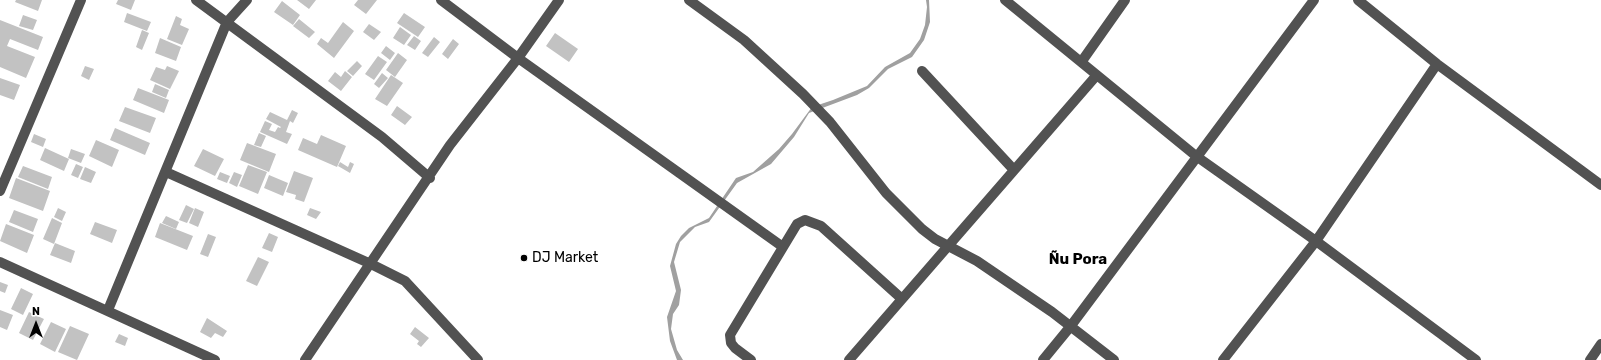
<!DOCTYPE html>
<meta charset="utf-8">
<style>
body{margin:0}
#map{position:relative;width:1601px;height:360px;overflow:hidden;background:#fff;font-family:Rubik,sans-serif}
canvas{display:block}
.north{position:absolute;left:16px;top:304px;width:40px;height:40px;-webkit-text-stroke:3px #fff;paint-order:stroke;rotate:0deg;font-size:11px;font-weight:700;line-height:16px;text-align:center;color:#000}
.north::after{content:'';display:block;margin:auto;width:14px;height:18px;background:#000;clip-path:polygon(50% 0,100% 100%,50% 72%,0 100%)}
</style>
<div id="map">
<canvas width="1601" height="360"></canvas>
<div class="north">N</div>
</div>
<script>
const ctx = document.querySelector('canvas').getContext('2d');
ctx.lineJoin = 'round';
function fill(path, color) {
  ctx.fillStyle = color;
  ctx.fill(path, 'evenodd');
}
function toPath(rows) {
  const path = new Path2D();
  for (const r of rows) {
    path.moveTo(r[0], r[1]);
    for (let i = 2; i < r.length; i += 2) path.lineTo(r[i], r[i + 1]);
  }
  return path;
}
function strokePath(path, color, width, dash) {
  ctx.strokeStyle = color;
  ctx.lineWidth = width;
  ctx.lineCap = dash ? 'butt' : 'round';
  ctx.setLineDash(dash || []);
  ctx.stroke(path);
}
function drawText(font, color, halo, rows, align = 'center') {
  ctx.font = font + ' Rubik,sans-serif';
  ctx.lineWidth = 3;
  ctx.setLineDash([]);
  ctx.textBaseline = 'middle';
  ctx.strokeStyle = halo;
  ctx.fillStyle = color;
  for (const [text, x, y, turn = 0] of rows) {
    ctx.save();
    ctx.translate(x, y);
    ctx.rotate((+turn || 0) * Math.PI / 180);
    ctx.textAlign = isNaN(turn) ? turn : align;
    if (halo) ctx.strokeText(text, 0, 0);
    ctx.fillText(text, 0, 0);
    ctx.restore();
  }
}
fill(toPath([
 [926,0,929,0,930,22,924,40,912,57,888,69,869,88,857,95,809,113,794,137,771,164,737,183,709,222,695,227,680,242,674,262,681,290,679,305,673,314,671,329,677,350,683,360,677,360,670,341,667,317,676,291,670,266,676,244,681,236,689,228,709,218,736,178,753,172,779,149,792,134,812,107,833,100,867,86,885,67,910,53,920,39,925,25,927,7]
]), '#a0a0a0');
fill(toPath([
 [16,0,42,0,38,11,15,2],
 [118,0,135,0,131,10,116,4],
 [297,0,316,0,309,9],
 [358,0,377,0,366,14,354,5],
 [282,1,300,15,293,25,274,12],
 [127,13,151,22,147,31,124,22],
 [404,13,425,27,418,37,397,23],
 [23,15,37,20,33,30,19,26],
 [176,16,182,19,180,25,189,29,182,45,167,39],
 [299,19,315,32,309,38,293,26],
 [0,20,43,37,38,50,10,39,7,46,35,57,26,78,0,67],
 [343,22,354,31,334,58,317,44,321,38,328,43],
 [369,24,381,32,374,40,363,32],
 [400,27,411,35,404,45,393,38],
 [142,30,149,33,142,50,136,47],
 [555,33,578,49,569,62,546,46],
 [414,36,421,41,415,50,407,45],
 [434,37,440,42,428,57,422,53],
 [160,38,181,47,176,61,155,53],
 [453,39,459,44,448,59,442,54],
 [386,46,395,53,390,60,381,53],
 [398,53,407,60,395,77,386,70],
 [378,56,387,62,374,80,365,74],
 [357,61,362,66,353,76,347,71],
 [85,66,94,69,89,80,81,76],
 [167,66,179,71,170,89,150,80,156,67,165,70],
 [345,71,352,77,341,91,328,81,335,72,341,77],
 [382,73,388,78,379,88,374,84],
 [391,75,403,83,387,106,375,99],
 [0,78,20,85,14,100,0,95],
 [155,84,169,90,166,98,152,92],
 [138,88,169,100,164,113,133,100],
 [397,106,412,117,405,125,391,115],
 [125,107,156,118,150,133,119,121],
 [292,110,298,113,293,123,290,121,286,132,292,134,287,144,260,132,265,121,272,124,269,130,275,132,278,127,280,128,281,127,266,119,270,112,287,120],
 [115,128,150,143,145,155,110,140],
 [259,133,266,136,261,147,254,145],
 [34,134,46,139,43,147,31,142],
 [321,135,346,146,337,167,298,150,303,138,317,144],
 [96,140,119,150,112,167,89,156],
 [247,143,276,154,269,172,240,160],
 [45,148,69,159,64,171,40,160],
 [71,149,85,154,81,163,68,158],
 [203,149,224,159,215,176,194,166],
 [340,162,348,167,350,162,354,164,350,173,338,166],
 [76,164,83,167,78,178,71,175],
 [248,165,267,172,258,194,239,186],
 [23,166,52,177,48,189,18,177],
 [85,167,96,172,91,183,80,179],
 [294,171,313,178,304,202,295,199,296,195,286,192],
 [220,172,230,176,227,183,217,179],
 [234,172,242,175,237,187,229,183],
 [269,175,288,183,283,196,264,188],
 [16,178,50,191,43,211,9,198],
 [186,205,194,209,187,223,179,220],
 [58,208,66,212,62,221,54,217],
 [195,208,204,212,198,227,189,223],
 [310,208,321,212,316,219,307,215],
 [14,210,38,219,33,232,9,222],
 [166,216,179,222,176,229,162,223],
 [52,218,62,223,54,244,43,239],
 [95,222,117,230,112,243,90,234],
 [160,223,193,236,187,250,155,237],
 [6,224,34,235,27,253,0,241],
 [269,233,278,237,272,252,262,248],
 [208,234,216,237,208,257,200,254],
 [55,243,75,251,71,263,50,255],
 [258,257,269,262,257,286,246,281],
 [0,282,8,285,5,293,0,291],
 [21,288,33,294,23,315,11,309],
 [0,310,13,315,7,330,0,327],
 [29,312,44,319,33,340,19,333],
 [207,318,227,331,223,337,215,333,211,338,200,332],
 [51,322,66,329,55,352,40,344],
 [70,326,89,334,77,360,58,352],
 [415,327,429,338,421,347,417,344,419,341,410,334],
 [119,334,128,338,125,346,115,342]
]), '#c2c2c2');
strokePath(toPath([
 [196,0,382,137,430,178],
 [441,0,518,58,783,247],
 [689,0,744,40,803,94,830,122,886,193,922,229,935,239,977,261,1052,312,1114,360],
 [1005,0,1196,156,1316,241,1476,360],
 [1358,0,1437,64,1601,185],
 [1082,61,1125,0],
 [922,71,1014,170],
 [166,172,371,264,405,281,478,360],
 [0,191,81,0],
 [0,262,215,360],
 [108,310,227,22,247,0],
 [305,360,450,145,518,58,559,0],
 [751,360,735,348,731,343,730,335,797,224,805,220,821,226,902,299],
 [849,360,1096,76],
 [1043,360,1070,327,1314,0],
 [1223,360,1316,241,1437,64],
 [1590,360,1601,344]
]), '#525252', 10);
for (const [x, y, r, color] of [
 [524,258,4,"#000"]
]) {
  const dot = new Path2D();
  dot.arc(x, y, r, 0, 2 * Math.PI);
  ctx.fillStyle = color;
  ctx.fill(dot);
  strokePath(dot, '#fff', 1.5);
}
drawText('14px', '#000', '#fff', [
 ["DJ Market",532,258]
], 'left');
drawText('bold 15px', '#000', '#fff', [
 ["Ñu Pora",1078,260]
]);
</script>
